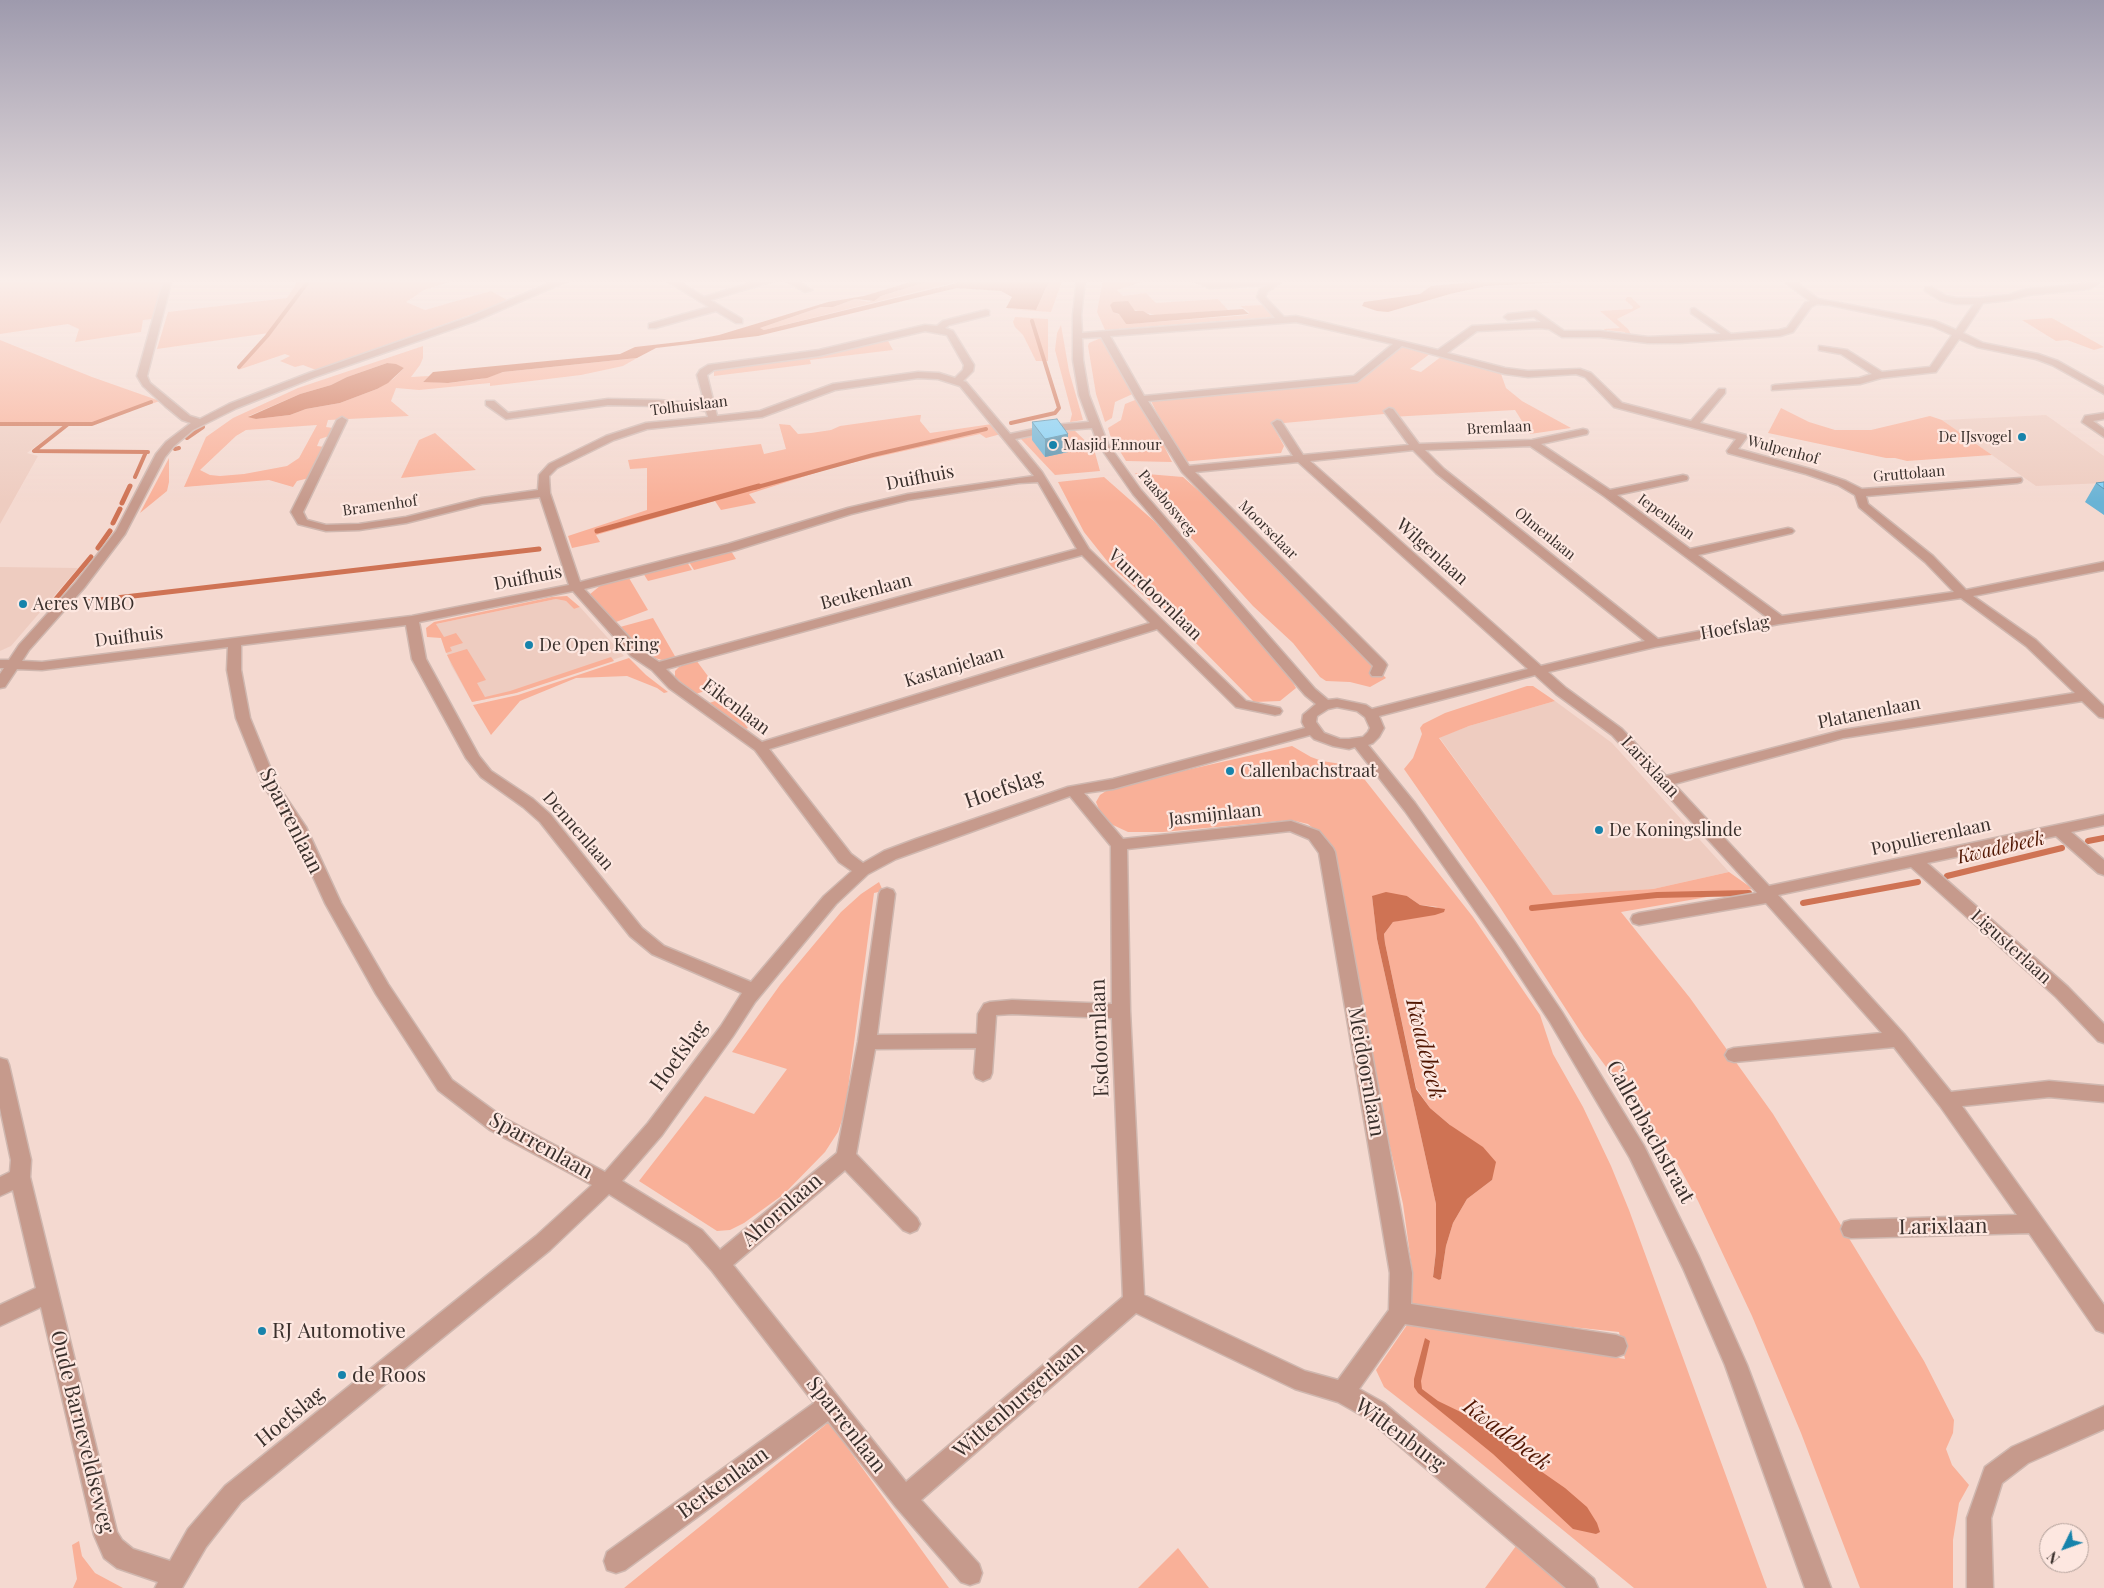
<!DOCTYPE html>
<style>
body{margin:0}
#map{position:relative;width:2104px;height:1588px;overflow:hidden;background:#f4d9d0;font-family:"Playfair Display",serif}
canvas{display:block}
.north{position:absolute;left:2039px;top:1523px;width:50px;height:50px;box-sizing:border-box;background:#fde7e0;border:1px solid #af9e98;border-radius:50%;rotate:228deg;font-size:14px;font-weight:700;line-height:20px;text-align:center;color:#3a302c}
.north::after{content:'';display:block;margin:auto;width:18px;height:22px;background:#1783ab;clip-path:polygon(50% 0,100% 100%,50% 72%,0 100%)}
</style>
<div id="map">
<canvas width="2104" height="1588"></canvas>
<div class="north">N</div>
</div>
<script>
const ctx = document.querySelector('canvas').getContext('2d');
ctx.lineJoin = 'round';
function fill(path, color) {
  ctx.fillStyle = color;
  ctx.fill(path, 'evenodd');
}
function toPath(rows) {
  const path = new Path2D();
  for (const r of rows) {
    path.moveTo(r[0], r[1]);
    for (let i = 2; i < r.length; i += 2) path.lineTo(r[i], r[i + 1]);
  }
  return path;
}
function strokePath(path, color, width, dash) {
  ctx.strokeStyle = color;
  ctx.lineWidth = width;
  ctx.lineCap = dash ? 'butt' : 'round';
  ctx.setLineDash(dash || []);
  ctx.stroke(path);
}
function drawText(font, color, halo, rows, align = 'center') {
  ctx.font = font + ' "Playfair Display",serif';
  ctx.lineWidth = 4.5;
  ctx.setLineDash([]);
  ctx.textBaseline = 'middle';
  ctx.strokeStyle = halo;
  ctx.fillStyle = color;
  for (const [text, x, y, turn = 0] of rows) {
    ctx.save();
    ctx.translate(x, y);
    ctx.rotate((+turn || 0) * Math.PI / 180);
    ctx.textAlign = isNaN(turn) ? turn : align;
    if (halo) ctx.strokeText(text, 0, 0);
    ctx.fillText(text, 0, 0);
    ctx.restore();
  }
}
fill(toPath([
 [2046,415,2104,456,2104,483,2036,486,1942,420],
 [0,425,63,426,27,453,38,456,0,524],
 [0,567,78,568,11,646,0,651],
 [556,599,566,601,574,609,580,607,624,656,516,693,472,702,451,665,436,624],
 [1555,701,1612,743,1729,872,1653,889,1553,895,1439,737,1469,726]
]), '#eeccc0');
fill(toPath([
 [0,279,163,279,152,319,143,320,141,332,75,342,79,329,68,324,0,334],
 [299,279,459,279,424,290,406,302,425,310,491,291,509,301,316,370,303,365,295,367,280,361,290,356,285,354,238,370,269,333,157,349,168,312,287,298],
 [936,279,960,281,764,330,760,328,821,307,833,307,855,299,869,302,881,296],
 [1050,279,1063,279,1051,312,1005,309,1036,310],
 [1103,279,1151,279,1117,290,1123,296,1146,293,1156,303,1218,299,1228,310,1156,315,1134,310,1116,313,1120,315,1126,324,1248,315,1249,312,1240,306,1263,305,1274,317,1105,330,1097,312],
 [1627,297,1631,297,1641,307,1617,319,1628,329,1632,336,1625,336,1625,332,1607,330,1606,333,1601,331,1605,331,1604,329,1620,328,1600,311,1632,309,1633,307,1625,300],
 [1015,317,1048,319,1048,361,1036,361,1023,335,1015,327,1013,322],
 [2052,318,2104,347,2094,350,2067,340,2056,341,2022,320],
 [1061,325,1069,371,1083,420,1070,422,1072,414,1055,350,1057,333],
 [1103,337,1137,392,1115,402,1112,418,1105,422,1096,394,1088,346,1089,343],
 [887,339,893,350,810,360,811,364,714,376,714,371,717,369,796,359],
 [0,340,92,377,160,401,87,425,0,424],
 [423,346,423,358,420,365,411,377,429,376,423,382,432,382,448,383,481,379,503,372,637,358,623,366,581,375,490,386,490,383,419,390,396,388,391,401,409,416,328,420,326,427,333,428,329,436,320,439,317,446,325,447,309,478,297,481,293,487,269,480,184,487,206,437,233,418,298,388],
 [387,363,404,368,393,379,377,389,340,403,306,409,290,415,256,419,249,416,300,394,331,385,347,377],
 [317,425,299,458,287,466,244,474,220,476,210,475,200,470,236,436,246,430],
 [1404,346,1431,353,1410,369,1421,372,1442,356,1500,371,1506,388,1522,401,1571,428,1530,434,1515,410,1391,417,1384,414,1284,423,1272,424,1284,446,1281,453,1181,462,1151,401,1356,382],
 [1140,398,1172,462,1126,461,1110,435,1108,428,1121,420,1125,404],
 [1781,408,1809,422,1835,430,1871,430,1930,416,1942,420,1992,455,1907,461,1895,458,1886,458,1768,433],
 [918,415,921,415,920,421,930,433,992,424,1001,434,986,438,980,434,837,466,749,494,756,503,721,510,715,501,596,535,600,542,572,548,568,536,647,510,647,468,630,469,628,460,761,444,764,454,786,449,779,424,790,425,798,434,811,433,831,430,840,426],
 [1074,430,1094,449,1100,471,1055,475,1021,439,1044,433],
 [435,433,476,470,401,478,419,440],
 [169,458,169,482,167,491,140,513],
 [1135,473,1183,477,1200,492,1386,678,1370,687,1350,682,1326,681,1320,677,1293,643,1253,606,1192,539],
 [1104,477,1154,521,1288,674,1296,688,1280,701,1254,702,1190,637,1111,566,1084,532,1058,482],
 [731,551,736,559,694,570,689,562],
 [687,562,692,570,648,581,643,573],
 [629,578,648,610,616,622,589,595,601,585],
 [567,596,580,607,574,609,566,601,556,599,436,624,444,637,456,633,463,643,450,647,452,651,446,653,441,638,427,637,426,628,434,622,552,597],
 [653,618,676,658,662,660,651,657,620,627],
 [467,649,486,680,477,683,485,697,510,691,611,657,614,661,516,693,472,702,447,655],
 [629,658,646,675,668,692,664,693,657,688,627,676,576,678,520,701,491,735,473,705,518,695],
 [696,660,716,687,696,694,675,677,675,671,679,667],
 [1527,686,1533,686,1555,701,1469,726,1439,738,1553,895,1653,889,1729,872,1753,889,1621,912,1690,998,1773,1114,1924,1361,1954,1420,1953,1433,1946,1449,1952,1465,1969,1485,1959,1503,1953,1540,1953,1588,1860,1588,1801,1433,1752,1316,1698,1201,1677,1163,1584,1037,1494,898,1404,769,1413,758,1422,734,1420,728,1423,724,1445,713],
 [725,698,732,707,748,728,746,729,709,703],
 [1292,746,1311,757,1322,761,1354,766,1473,917,1540,1015,1553,1054,1583,1107,1611,1166,1629,1210,1767,1588,1634,1588,1466,1451,1384,1387,1376,1370,1407,1325,1625,1359,1619,1332,1431,1312,1409,1307,1413,1276,1403,1204,1319,833,1308,824,1291,820,1163,832,1128,832,1113,825,1100,812,1096,802,1100,795,1112,787],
 [1372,896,1407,896,1420,905,1438,907,1409,918,1393,922,1384,934,1385,943,1416,1088,1430,1108,1450,1125,1492,1180,1467,1199,1453,1223,1446,1246,1441,1279,1439,1280,1433,1276,1436,1251,1436,1204,1377,939],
 [879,882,883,891,874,893,845,1111,838,1132,825,1152,784,1194,744,1223,730,1230,717,1231,639,1181,705,1096,754,1114,787,1069,732,1052,780,985,841,912,861,894],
 [829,1422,949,1588,624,1588],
 [79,1541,82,1556,95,1573,123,1588,73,1588,77,1579,72,1545],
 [1516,1546,1559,1579,1569,1588,1485,1588],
 [1178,1548,1209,1588,1138,1588]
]), '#f9b098');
fill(toPath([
 [920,279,936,279,881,296,874,301,855,299,833,307,821,307,760,328,764,330,957,283,959,279,1050,279,1036,310,1006,308,1012,297,1001,291,957,288,758,336,656,348,637,358,503,372,487,378,448,383,423,382,433,372,620,354,635,347,688,341,719,335,828,302,864,296],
 [1507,279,1620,279,1486,286,1450,294,1388,312,1377,311,1362,306,1364,302,1420,294,1431,286],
 [1128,301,1135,311,1143,311,1150,315,1243,309,1249,314,1130,324,1126,324,1119,314,1113,312,1110,305,1113,302],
 [387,363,396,364,404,368,388,383,377,389,340,403,306,409,290,415,256,419,248,417,300,394,331,385,347,377],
 [1386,892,1407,896,1420,905,1445,909,1444,912,1435,915,1393,922,1384,934,1385,943,1416,1089,1430,1108,1450,1125,1483,1147,1496,1162,1492,1180,1467,1199,1453,1223,1446,1246,1441,1279,1439,1280,1433,1277,1436,1251,1436,1204,1377,939,1372,896],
 [1425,1338,1430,1341,1421,1381,1422,1389,1438,1401,1469,1416,1532,1465,1565,1488,1587,1507,1597,1523,1600,1532,1596,1534,1573,1529,1493,1454,1418,1393,1414,1387,1414,1379]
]), '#cf7354');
strokePath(toPath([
 [239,367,267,336,310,279],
 [1011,423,1055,413,1059,408,1032,321],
 [0,424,92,424,151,402],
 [67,425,34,451,148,452],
 [187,438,203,427],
 [175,449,179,448],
 [135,477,146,452],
 [754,488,873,455,986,429]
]), '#cf7354', 4);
strokePath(toPath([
 [122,503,130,486],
 [113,523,120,509],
 [597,531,759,486],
 [98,548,110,531],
 [90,601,539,549],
 [50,606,91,557]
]), '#cf7354', 5);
strokePath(toPath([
 [2088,841,2104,838],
 [1947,876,2062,848],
 [1803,903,1918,882],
 [1532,908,1657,895,1749,893]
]), '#cf7354', 6);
const minor = toPath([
 [164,279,172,279,147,376,150,383,190,416,200,419,229,404,309,373,469,317,560,279,572,279,475,321,315,377,237,408,193,430,174,446,165,457,125,534,84,588,29,650,22,661,42,662,412,616,569,585,540,497,482,504,406,523,359,530,326,531,298,524,291,512,337,420,342,417,347,420,303,512,307,520,326,525,359,524,406,517,482,498,538,490,539,475,549,464,606,436,646,423,708,417,706,411,658,406,608,405,506,419,486,405,486,401,494,401,508,413,608,399,658,400,705,404,697,375,700,370,708,365,819,350,925,325,937,326,943,321,986,310,989,311,989,315,949,325,945,328,953,331,974,365,973,371,963,381,966,382,1010,434,1054,425,1089,422,1079,395,1073,360,1073,315,1077,279,1085,279,1081,315,1082,333,1275,318,1257,297,1260,289,1267,285,1209,288,1189,279,1202,279,1210,282,1277,279,1281,282,1267,292,1265,297,1284,317,1296,316,1438,350,1472,326,1541,322,1534,317,1508,320,1504,317,1508,314,1536,311,1564,331,1600,331,1648,337,1721,334,1691,313,1691,309,1694,308,1731,334,1779,330,1787,328,1805,303,1810,301,1786,283,1786,279,1792,279,1818,299,1935,321,1956,330,1974,304,1956,304,1940,300,1925,291,1925,287,1931,287,1946,296,1956,298,1980,298,2009,295,2027,289,2086,284,2091,279,2099,279,2097,285,2088,289,2028,295,2010,300,1983,303,1963,333,1983,343,2038,354,2058,361,2104,387,2104,394,2052,365,2036,359,1977,347,1959,339,1936,372,1881,378,1860,384,1772,390,1772,386,1775,385,1859,378,1872,374,1841,354,1819,350,1819,346,1847,350,1882,372,1930,367,1952,335,1932,326,1830,305,1817,304,1811,307,1793,332,1780,336,1680,343,1648,343,1600,337,1562,337,1549,329,1540,328,1477,331,1447,353,1505,368,1528,371,1580,369,1591,373,1622,403,1691,421,1719,389,1725,389,1725,393,1700,423,1746,435,1747,437,1738,449,1814,470,1846,481,1862,489,2021,478,2022,480,2021,482,2017,483,1866,496,1868,504,1933,556,1966,590,2104,562,2104,570,1973,596,2036,640,2104,706,2104,718,2099,717,2082,701,1843,738,1674,784,1769,886,2104,815,2104,825,2071,832,2104,860,2104,875,2098,873,2056,836,1927,863,2068,987,2104,1024,2104,1043,2098,1041,2056,997,1911,867,1778,895,1904,1034,1951,1092,2049,1081,2104,1086,2104,1102,2049,1097,1962,1106,2104,1305,2104,1333,2096,1330,2029,1233,1851,1238,1844,1236,1841,1229,1844,1222,1851,1220,2017,1215,1940,1106,1894,1047,1734,1062,1728,1060,1725,1055,1728,1050,1734,1048,1882,1033,1766,903,1639,925,1633,923,1631,919,1633,915,1639,913,1757,893,1612,735,1556,694,1535,675,1379,716,1384,728,1379,737,1373,743,1368,745,1415,803,1514,941,1562,1012,1644,1146,1699,1257,1747,1365,1831,1588,1805,1588,1725,1365,1683,1268,1630,1158,1550,1022,1502,949,1405,811,1355,747,1349,749,1333,746,1314,739,1310,735,1113,789,1084,793,1123,839,1291,821,1319,831,1333,848,1335,852,1412,1273,1411,1304,1616,1335,1624,1338,1627,1346,1624,1354,1616,1357,1405,1324,1359,1389,1384,1403,1594,1579,1598,1588,1566,1588,1368,1419,1338,1402,1295,1389,1136,1313,921,1500,979,1564,982,1573,979,1582,970,1585,961,1582,896,1507,828,1421,625,1570,616,1573,607,1570,604,1561,607,1552,814,1403,712,1271,688,1244,609,1194,550,1250,241,1502,206,1547,182,1588,155,1588,158,1582,117,1568,104,1558,94,1535,41,1307,0,1326,0,1305,36,1288,13,1190,0,1196,0,1177,10,1172,11,1160,0,1108,0,1058,7,1060,9,1065,31,1160,30,1177,117,1532,122,1540,133,1549,170,1561,188,1529,225,1486,536,1236,592,1185,490,1130,438,1090,376,994,325,903,291,828,263,785,236,718,227,670,228,647,42,670,17,669,5,687,0,688,0,674,4,668,0,668,0,660,9,660,19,645,76,582,116,531,156,454,166,442,191,423,182,420,165,406,143,386,137,376,164,279],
 [1296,322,1393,344,1354,376,1144,396,1110,336,1296,322],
 [925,331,947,335,964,365,963,370,955,378,939,373,918,372,833,384,760,411,717,416,707,375,714,370,819,356,925,331],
 [1101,337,1136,399,1182,472,1373,666,1370,673,1372,676,1382,676,1387,665,1385,662,1195,472,1298,462,1528,669,1372,709,1366,705,1337,699,1328,700,1315,689,1141,490,1108,444,1089,395,1083,360,1082,338,1101,337],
 [1402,346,1505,374,1528,377,1576,374,1585,377,1614,407,1736,439,1727,451,1728,453,1806,474,1838,485,1855,495,1859,507,1925,562,1954,592,1782,616,1698,555,1792,533,1794,531,1792,529,1788,528,1690,549,1617,495,1687,480,1688,478,1687,476,1683,475,1610,490,1541,444,1587,434,1588,432,1587,430,1583,429,1532,440,1419,444,1393,409,1389,408,1384,411,1409,445,1303,455,1281,421,1277,420,1272,423,1293,456,1189,466,1148,401,1357,382,1402,346],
 [918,378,938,379,960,386,1034,476,908,494,848,508,728,544,580,582,550,493,549,476,557,468,614,440,647,429,762,417,835,390,918,378],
 [1092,428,1098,444,1133,494,1305,695,1316,704,1303,715,1302,722,1305,728,1113,779,1068,787,916,839,884,851,863,863,851,854,769,749,1157,629,1236,707,1275,715,1280,714,1282,711,1280,708,1246,701,1089,549,1042,472,1015,439,1054,431,1092,428],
 [1530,446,1604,496,1768,618,1658,639,1444,469,1425,450,1530,446],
 [1413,450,1436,473,1645,641,1541,666,1310,461,1413,450],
 [1038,482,1077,549,659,662,641,650,584,589,736,550,851,514,908,500,1019,483,1038,482],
 [1082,555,1150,623,762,742,679,682,666,669,1082,555],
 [573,591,631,656,652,670,669,688,755,750,839,862,852,871,824,896,751,982,664,946,642,928,550,814,533,799,491,771,479,756,426,659,419,622,573,591],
 [1961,598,2026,646,2075,693,1843,730,1666,776,1622,729,1566,688,1548,672,1655,647,1779,624,1961,598],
 [406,625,412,659,466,758,481,777,523,807,540,822,630,936,652,954,742,993,721,1026,648,1123,605,1172,504,1118,452,1080,388,984,341,903,306,827,277,784,250,718,241,670,241,645,406,625],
 [1337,707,1357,711,1365,717,1370,728,1368,732,1363,737,1349,739,1340,739,1324,733,1316,722,1317,716,1328,709,1337,707],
 [1070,796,1111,846,1112,1004,1012,1000,990,1002,984,1004,978,1014,977,1034,877,1035,895,894,893,890,887,888,881,890,879,894,858,1042,837,1153,720,1250,702,1230,622,1181,662,1135,733,1036,755,1002,836,904,868,874,896,859,1070,796],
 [1290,831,1309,839,1319,853,1390,1273,1389,1310,1338,1380,1305,1371,1144,1295,1130,1011,1127,849,1290,831],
 [1012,1014,1112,1018,1123,1297,906,1482,733,1265,845,1170,903,1230,910,1233,917,1230,920,1224,917,1218,856,1154,875,1049,976,1048,974,1073,976,1078,983,1081,990,1078,992,1073,996,1015,1012,1014],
 [664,279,675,279,704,297,765,279,780,279,710,300,742,319,742,323,736,323,716,311,655,328,649,328,649,324,709,307,664,279],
 [783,279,794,279,812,290,805,292,783,279],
 [2104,413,2104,419,2093,421,2104,429,2104,437,2082,422,2085,416,2104,413],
 [2104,1406,2104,1429,2028,1463,2002,1483,1991,1518,1993,1588,1967,1588,1967,1518,1985,1467,2012,1447,2104,1406]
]);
strokePath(minor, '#cfb7af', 3);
fill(minor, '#c69a8c');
fill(toPath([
 [1032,422,1068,434,1068,452,1045,457,1032,440],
 [2104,482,2104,515,2085,502,2096,483]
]), '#6ab3d5');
fill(toPath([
 [1068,434,1068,452,1045,457,1045,439]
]), '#5692ae');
const building = toPath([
 [1057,419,1068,434,1045,439,1032,422,1057,419],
 [2104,482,2104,489,2096,483,2104,482]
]);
fill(building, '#7bd0f8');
strokePath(building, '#5692ae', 1);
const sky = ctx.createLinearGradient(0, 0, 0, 502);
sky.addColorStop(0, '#9e9aad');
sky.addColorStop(0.56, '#faeeea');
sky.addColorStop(1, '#faeeea00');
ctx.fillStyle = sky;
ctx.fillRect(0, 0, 2104, 502);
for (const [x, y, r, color] of [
 [2022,437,5,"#1783ab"],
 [1053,445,5,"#1783ab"],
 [23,604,5,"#1783ab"],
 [529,645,5,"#1783ab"],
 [1230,771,5,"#1783ab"],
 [1599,830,5,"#1783ab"],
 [262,1331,5,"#1783ab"],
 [342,1375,5,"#1783ab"]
]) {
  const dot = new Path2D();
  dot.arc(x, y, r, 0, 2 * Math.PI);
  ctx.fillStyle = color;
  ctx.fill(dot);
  strokePath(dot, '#fde7e0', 2);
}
drawText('15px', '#3a302c', '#fde7e0', [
 ["Tolhuislaan",689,406,-7],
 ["Bremlaan",1499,428,-3],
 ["Wulpenhof",1783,450,15],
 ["Gruttolaan",1909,474,-5],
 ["Paasbosweg",1167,503,50],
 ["Bramenhof",380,506,-8],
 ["Iepenlaan",1666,517,36],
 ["Moorselaar",1268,530,45],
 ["Olmenlaan",1545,534,39]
]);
drawText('15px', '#3a302c', '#fde7e0', [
 ["De IJsvogel",2012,437],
 ["Masjid Ennour",1063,445,"left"]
], 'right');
drawText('18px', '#3a302c', '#fde7e0', [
 ["Duifhuis",920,478,-11],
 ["Wilgenlaan",1432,552,42],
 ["Duifhuis",528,578,-11],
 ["Beukenlaan",866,592,-15],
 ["Vuurdoornlaan",1155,595,44],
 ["Hoefslag",1735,628,-10],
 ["Duifhuis",129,637,-7],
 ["Kastanjelaan",954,667,-17],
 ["Eikenlaan",736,707,37],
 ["Platanenlaan",1869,713,-11],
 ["Larixlaan",1650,767,47],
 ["Jasmijnlaan",1215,815,-6],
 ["Dennenlaan",578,831,49],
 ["Populierenlaan",1931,837,-12],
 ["Ligusterlaan",2011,947,42]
]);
drawText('18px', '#3a302c', '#fde7e0', [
 ["Aeres VMBO",33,604],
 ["De Open Kring",539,645],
 ["Callenbachstraat",1240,771],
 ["De Koningslinde",1609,830]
], 'left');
drawText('italic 19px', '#511602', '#fde7e0', [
 ["Kwadebeek",2001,848,-13]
]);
drawText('21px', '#3a302c', '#fde7e0', [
 ["Hoefslag",1004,789,-19],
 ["Sparrenlaan",291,821,63],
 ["Esdoornlaan",1100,1038,-92],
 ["Hoefslag",679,1056,-54],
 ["Meidoornlaan",1366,1072,80],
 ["Callenbachstraat",1650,1132,61],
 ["Sparrenlaan",541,1146,29],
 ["Ahornlaan",782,1210,-41],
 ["Larixlaan",1943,1227,-1],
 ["Wittenburgerlaan",1019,1400,-41],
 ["Hoefslag",290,1417,-39],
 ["Sparrenlaan",846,1425,52],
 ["Oude Barneveldseweg",82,1432,76],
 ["Wittenburg",1400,1435,37],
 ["Berkenlaan",723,1483,-36]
]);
drawText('21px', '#3a302c', '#fde7e0', [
 ["RJ Automotive",272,1331],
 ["de Roos",352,1375]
], 'left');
drawText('italic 22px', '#511602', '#fde7e0', [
 ["Kwadebeek",1425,1049,76],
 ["Kwadebeek",1507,1435,37]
]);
</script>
